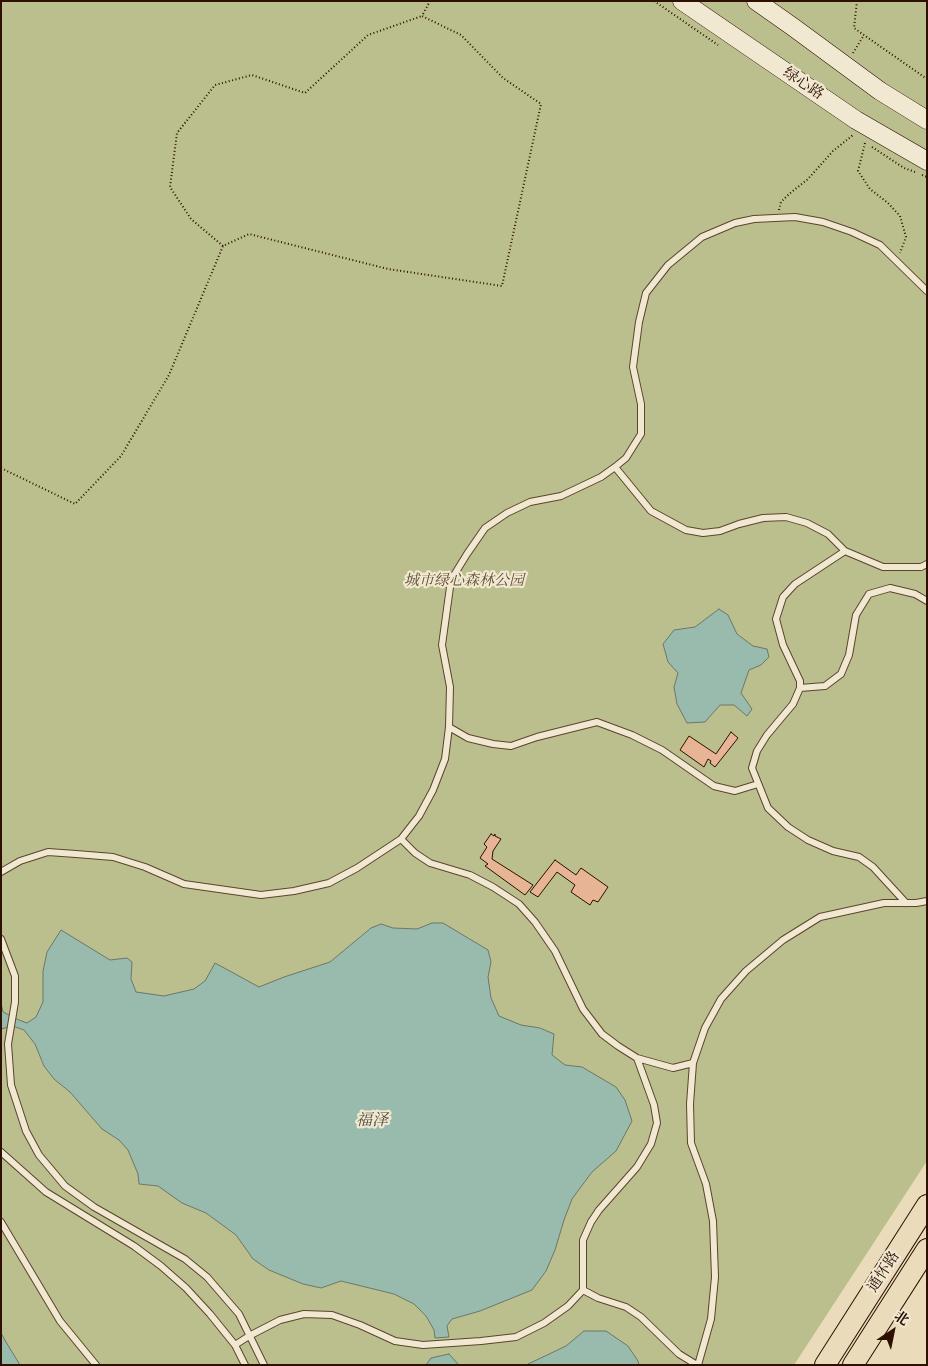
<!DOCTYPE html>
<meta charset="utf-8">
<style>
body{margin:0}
#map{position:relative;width:928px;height:1366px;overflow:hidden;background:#eadbba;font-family:Alegreya,"Noto Serif SC",serif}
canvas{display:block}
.frame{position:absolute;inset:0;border:2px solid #2d1000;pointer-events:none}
.north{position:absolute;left:868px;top:1306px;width:50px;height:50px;-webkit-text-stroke:4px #f1e8d2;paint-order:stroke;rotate:34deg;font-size:14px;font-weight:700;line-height:20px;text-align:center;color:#2d1000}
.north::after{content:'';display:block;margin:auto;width:18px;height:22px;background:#2d1000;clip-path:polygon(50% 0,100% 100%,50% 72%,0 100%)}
</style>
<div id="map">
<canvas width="928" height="1366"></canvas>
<div class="frame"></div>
<div class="north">北</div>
</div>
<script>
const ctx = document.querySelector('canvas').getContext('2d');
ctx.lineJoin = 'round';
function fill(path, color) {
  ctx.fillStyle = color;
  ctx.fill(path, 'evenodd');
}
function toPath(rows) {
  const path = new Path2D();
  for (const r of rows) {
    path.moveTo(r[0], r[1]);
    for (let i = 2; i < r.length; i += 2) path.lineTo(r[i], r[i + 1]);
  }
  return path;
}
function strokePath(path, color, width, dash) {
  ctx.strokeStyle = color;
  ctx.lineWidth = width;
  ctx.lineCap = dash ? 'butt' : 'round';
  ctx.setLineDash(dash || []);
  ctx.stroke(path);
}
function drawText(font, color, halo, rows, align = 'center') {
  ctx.font = font + ' Alegreya,"Noto Serif SC",serif';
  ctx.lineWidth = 4.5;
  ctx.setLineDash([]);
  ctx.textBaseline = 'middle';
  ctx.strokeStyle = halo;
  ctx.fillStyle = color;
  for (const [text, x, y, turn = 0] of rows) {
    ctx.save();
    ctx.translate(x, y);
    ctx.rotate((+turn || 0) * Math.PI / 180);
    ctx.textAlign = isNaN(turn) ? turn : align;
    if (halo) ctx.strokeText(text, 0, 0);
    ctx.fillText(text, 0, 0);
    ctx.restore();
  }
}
fill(toPath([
 [1,1,927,1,927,1161,794,1365,1,1365]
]), '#bbbf8d');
const water = toPath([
 [719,609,728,615,737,634,753,646,767,649,769,657,761,665,749,670,741,693,752,709,747,716,734,705,720,705,705,722,687,723,677,704,674,687,678,673,668,662,663,644,674,630,695,627,719,609],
 [432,923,443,923,488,950,491,962,488,977,491,998,499,1016,521,1025,540,1028,554,1034,552,1055,565,1065,582,1067,616,1087,625,1100,632,1121,616,1151,592,1172,572,1199,564,1220,555,1250,546,1271,532,1290,480,1311,452,1319,447,1326,449,1337,435,1338,434,1330,426,1316,414,1304,394,1294,341,1281,321,1288,303,1284,269,1270,253,1259,236,1235,206,1213,182,1203,158,1186,139,1184,138,1174,128,1150,119,1140,102,1129,70,1092,54,1079,44,1066,35,1044,24,1030,13,1026,1,1029,1,1003,3,1012,19,1020,27,1023,36,1017,43,1002,43,971,47,952,61,930,110,960,127,958,132,962,131,979,136,992,164,996,194,989,205,981,215,963,259,987,284,977,330,962,371,928,381,924,393,928,417,929,432,923],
 [584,1331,606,1331,628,1346,638,1361,639,1365,526,1365,566,1346,584,1331],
 [1,1333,6,1342,20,1365,1,1365,1,1333],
 [449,1354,459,1365,426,1365,431,1358,449,1354]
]);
fill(water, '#98bbae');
strokePath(water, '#6d7768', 1);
const building = toPath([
 [731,732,738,738,715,767,710,763,711,761,708,759,704,767,680,750,689,736,716,754,731,732],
 [491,834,494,836,495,834,495,836,501,839,493,851,492,859,533,885,525,895,485,866,488,864,480,858,487,847,484,844,491,834],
 [555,860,576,875,581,868,608,887,598,902,593,900,590,905,571,892,575,885,557,872,538,897,530,892,555,860]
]);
fill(building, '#e7b595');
strokePath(building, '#2d1000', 1);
const service = toPath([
 [615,467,651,511,686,530,703,533,720,531,739,524,763,518,786,517,807,523,828,534,845,551,883,567,921,567,927,564],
 [845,551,795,584,783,597,776,619,783,645,800,681,800,688,793,704,767,735,757,751,752,768,768,808,788,827,808,840,833,851,859,857,873,867,906,903],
 [800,688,825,686,841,674,849,655,856,615,869,594,890,588,915,594,927,601],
 [449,727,468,738,493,744,511,746,537,737,597,722,632,735,662,750,714,786,735,791,758,784],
 [401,839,415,853,430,863,470,875,493,887,519,904,535,922,555,951,583,1009,602,1034,618,1046,637,1058,673,1068,693,1063],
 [1,872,20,861,48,852,76,854,113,857,145,867,184,884,261,895,294,891,329,883,357,868,401,839,419,816,433,790,445,759,449,727,450,687,442,645,451,580,467,554,485,528,507,513,530,502,561,496,601,477,615,467,626,458,641,434,641,404,633,367,639,322,646,293,668,265,702,237,735,223,754,219,795,217,823,222,852,232,880,245,927,291],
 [1,939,15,976,15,1002,8,1044,11,1085,26,1131,39,1155,65,1186,94,1207,185,1259,207,1277,239,1314,264,1365],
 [1,1152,46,1192,134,1246,161,1266,186,1288,210,1314,235,1345,245,1365],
 [1,1222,60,1321,96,1365],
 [583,1290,598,1298,626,1307,641,1317,679,1354,697,1365],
 [235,1345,249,1336,280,1320,304,1314,332,1315,360,1325,395,1341,423,1345,481,1341,516,1337,544,1323,568,1306,583,1290,583,1240,591,1222,599,1210,637,1167,651,1144,657,1123,654,1105,637,1058],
 [698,1365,711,1319,715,1277,713,1221,706,1184,691,1143,690,1104,693,1063,705,1028,721,999,746,971,783,940,820,917,884,903,916,903,927,901]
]);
const secondary = toPath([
 [682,1,856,120,927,161],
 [756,1,793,27,880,91,927,120]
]);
const primary = toPath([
 [825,1365,927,1205],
 [853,1365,927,1249]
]);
strokePath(service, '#5c432e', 8);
strokePath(secondary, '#2d1000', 19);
strokePath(primary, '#2d1000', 22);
strokePath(toPath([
 [654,1,718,45],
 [857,1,854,28,927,79],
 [853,53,864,35],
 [865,143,858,171,870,189,888,203,900,216,906,237,900,253],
 [872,147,904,168,915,172],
 [922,175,927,177],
 [779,210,781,202,789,194,808,179,833,151,853,135],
 [223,246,191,219,170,187,177,133,215,85,252,75,305,93,368,35,422,16],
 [1,468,75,504,121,456,169,375,223,246,249,234,388,269,502,286,541,104,503,78,461,35,422,16,430,1]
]), '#2d1000', 2, [1, 2.5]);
strokePath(service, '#f1e8d2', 6);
strokePath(secondary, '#f1e8d2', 18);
strokePath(primary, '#eadbba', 20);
drawText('15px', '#2d1000', '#f1e8d2', [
 ["绿心路",803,84,34],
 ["通怀路",884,1272,-57]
]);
drawText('italic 15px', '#5f4d31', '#f1e8d2', [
 ["城市绿心森林公园",464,581]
]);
drawText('italic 16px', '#524c3d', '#f1e8d2', [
 ["福泽",372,1121]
]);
</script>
